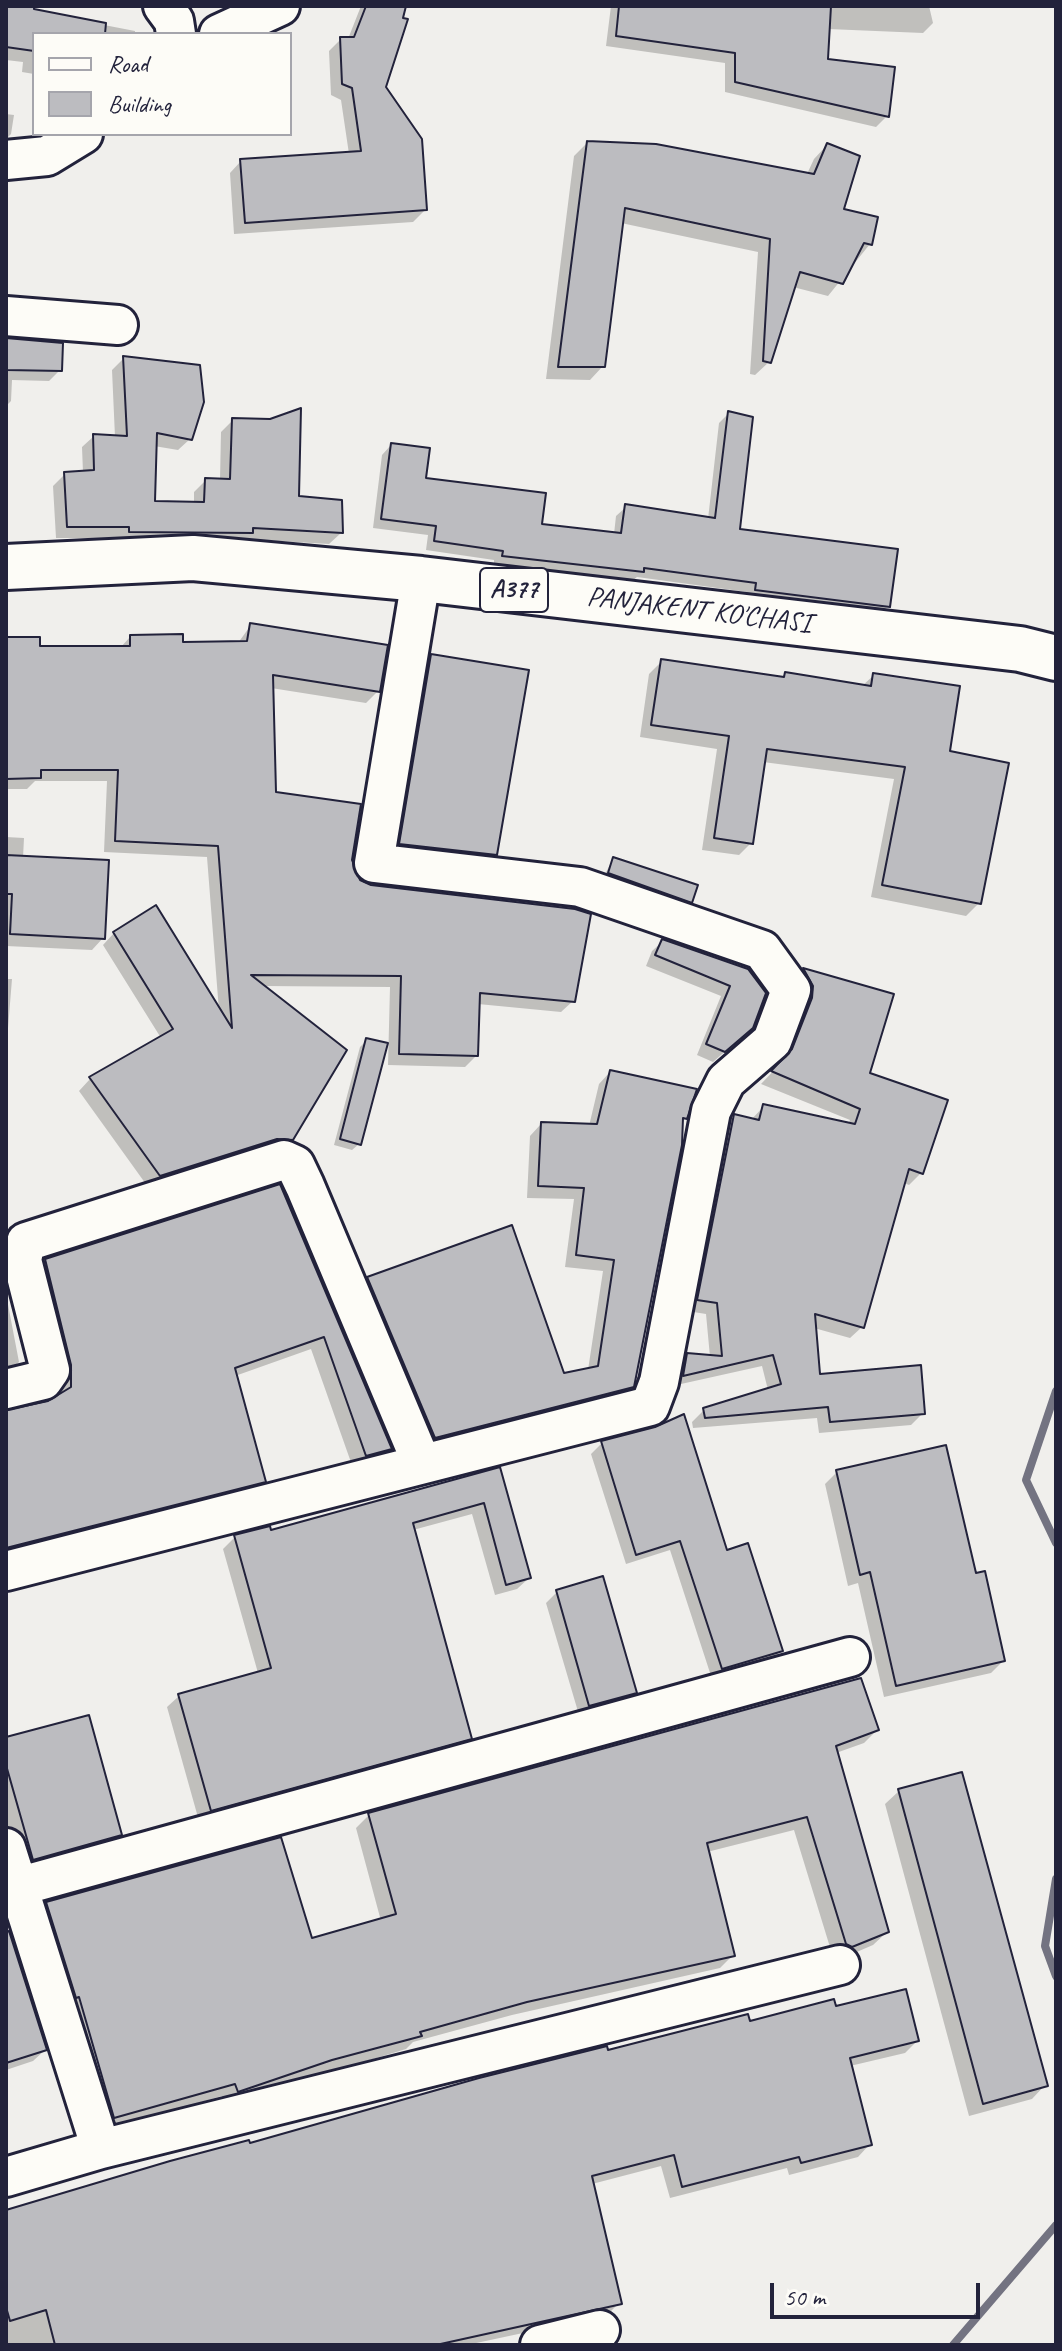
<!DOCTYPE html>
<style>
body{margin:0}
#map{position:relative;width:1062px;height:2351px;overflow:hidden;background:#f0efec;font-family:Caveat,sans-serif}
canvas{display:block}
.frame{position:absolute;inset:0;border:8px solid #22223b;pointer-events:none}
.legend{position:absolute;left:32px;top:32px;width:260px;height:104px;box-sizing:border-box;background:#fdfcf7;border:2px solid #a5a5ac;margin:0;padding:10px 14px;list-style:none;font-size:24px;color:#22223b}
.legend li{display:flex;align-items:center;gap:16px;height:40px}
.legend b{width:40px;border:2px solid #a5a5ac}
.scale{position:absolute;left:770px;top:2283px;width:210px;height:36px;box-sizing:border-box;border:4px solid #22223b;border-top:0;padding-left:10px;font-size:24px;line-height:28px;white-space:nowrap;color:#22223b;-webkit-text-stroke:6px #fdfcf7;paint-order:stroke}
</style>
<div id="map">
<canvas width="1062" height="2351"></canvas>
<div class="frame"></div>
<ul class="legend">
<li><b style="height:10px;background:#fdfcf7"></b>Road</li>
<li><b style="height:22px;background:#bcbcc0"></b>Building</li>
</ul>
<div class="scale">50 m</div>
</div>
<script>
const ctx = document.querySelector('canvas').getContext('2d');
ctx.lineJoin = 'round';
function fill(path, color) {
  ctx.fillStyle = color;
  ctx.fill(path, 'evenodd');
}
function toPath(rows) {
  const path = new Path2D();
  for (const r of rows) {
    path.moveTo(r[0], r[1]);
    for (let i = 2; i < r.length; i += 2) path.lineTo(r[i], r[i + 1]);
  }
  return path;
}
function strokePath(path, color, width, dash) {
  ctx.strokeStyle = color;
  ctx.lineWidth = width;
  ctx.lineCap = dash ? 'butt' : 'round';
  ctx.setLineDash(dash || []);
  ctx.stroke(path);
}
function drawText(font, color, halo, rows, align = 'center') {
  ctx.font = font + ' Caveat,sans-serif';
  ctx.lineWidth = 6;
  ctx.setLineDash([]);
  ctx.textBaseline = 'middle';
  ctx.strokeStyle = halo;
  ctx.fillStyle = color;
  for (const [text, x, y, turn = 0] of rows) {
    ctx.save();
    ctx.translate(x, y);
    ctx.rotate((+turn || 0) * Math.PI / 180);
    ctx.textAlign = isNaN(turn) ? turn : align;
    if (halo) ctx.strokeText(text, 0, 0);
    ctx.fillText(text, 0, 0);
    ctx.restore();
  }
}
fill(toPath([
 [6,6,135,31,135,34,34,34,34,74,22,72,23,62,6,60],
 [361,6,404,6,384,87,425,210,413,222,234,234,230,173,241,161,349,154,341,100,331,95,329,51,341,39,348,39],
 [611,6,929,6,933,23,923,33,828,29,826,61,887,116,876,127,725,92,725,63,606,46],
 [6,114,14,115,11,134,6,139],
 [587,143,807,174,814,159,827,145,842,210,870,244,828,296,793,287,769,362,755,375,750,374,758,252,621,223,603,366,590,380,546,379,574,156],
 [6,340,60,370,49,381,12,380,11,401,6,406],
 [124,358,190,439,178,450,154,446,153,503,194,504,194,492,206,480,220,480,221,432,233,420,297,498,341,533,329,544,244,539,239,544,118,543,118,538,56,538,53,486,65,474,83,473,82,447,94,436,115,437,112,370],
 [729,413,738,531,888,606,879,615,746,599,747,592,637,577,632,581,494,565,494,560,426,550,428,535,373,528,382,455,391,445,424,480,540,526,614,534,616,516,626,507,708,519,719,423],
 [251,625,378,691,366,703,271,688,274,794,359,806,351,871,359,881,573,1001,561,1012,478,1004,476,1056,465,1067,388,1065,390,987,262,986,291,1139,279,1151,148,1187,79,1091,90,1079,161,1038,103,945,114,933,219,1011,207,857,104,852,107,781,35,781,27,789,6,789,6,640,38,648,120,648,130,637,181,644,238,643],
 [432,656,495,854,482,867,388,856,419,668],
 [662,661,781,679,786,674,862,686,874,675,979,903,966,916,871,897,894,779,763,762,751,843,739,855,702,850,717,749,640,737,649,674],
 [6,837,24,838,23,858,103,938,92,950,6,946],
 [613,859,691,902,684,908,602,880],
 [663,941,747,970,740,1038,713,1062,697,1055,721,996,646,966,652,951],
 [804,970,891,995,868,1075,921,1173,909,1185,904,1183,862,1327,850,1338,814,1328,818,1376,923,1413,911,1425,819,1433,817,1418,693,1428,692,1422,704,1410,768,1390,762,1366,672,1386,676,1367,688,1355,710,1357,706,1314,687,1311,723,1128,735,1116,751,1120,764,1106,848,1125,850,1120,761,1084,781,1063,801,1011,793,981],
 [6,979,12,979,6,1053],
 [367,1040,359,1144,352,1150,334,1145,360,1047],
 [610,1072,685,1117,681,1122,632,1386,620,1398,423,1449,357,1291,368,1279,563,1376,588,1370,603,1271,565,1267,574,1199,527,1198,530,1136,541,1124,589,1126,599,1084],
 [279,1187,390,1449,377,1462,353,1468,311,1349,235,1376,264,1481,251,1494,6,1557,6,1412,49,1403,59,1397,59,1379,33,1274,46,1261],
 [6,1294,19,1362,6,1375],
 [656,1429,781,1651,770,1661,712,1679,670,1550,626,1564,591,1454,602,1443],
 [499,1470,529,1578,517,1589,495,1595,472,1514,413,1530,470,1738,458,1750,199,1821,167,1707,179,1696,258,1673,223,1549,235,1537,269,1533],
 [837,1472,974,1575,1003,1661,991,1673,884,1697,858,1583,848,1586,825,1484],
 [557,1592,635,1692,624,1703,579,1715,546,1603],
 [877,1730,864,1743,836,1753,887,1932,873,1945,838,1960,833,1957,794,1830,707,1852,733,1955,720,1968,512,2015,413,2042,406,2049,225,2104,222,2096,101,2130,34,1917,47,1904,311,1941,381,1921,356,1828,369,1815],
 [6,1739,120,1835,106,1848,19,1872,6,1824],
 [899,1791,1045,2085,1032,2099,969,2116,885,1804],
 [6,1924,45,2050,33,2061,6,2070],
 [834,2008,917,2041,905,2053,850,2066,870,2144,858,2157,789,2175,787,2168,670,2198,661,2166,592,2184,619,2303,607,2315,467,2345,6,2345,6,2213,607,2053]
]), '#0003');
strokePath(toPath([
 [1056,1391,1026,1480,1056,1543],
 [1056,1879,1045,1946,1056,1976],
 [953,2345,1056,2225]
]), '#737381', 8);
const building = toPath([
 [6,6,34,6,34,9,106,23,105,34,34,34,34,51,6,47,6,6],
 [366,6,406,6,403,18,408,19,386,87,422,139,427,210,245,223,240,159,361,151,352,88,342,84,340,37,354,37,366,6],
 [619,6,831,6,828,59,895,67,889,117,735,82,735,53,616,36,619,6],
 [587,141,656,144,814,174,827,143,860,156,844,209,878,217,872,245,864,243,843,284,800,272,771,363,763,361,770,239,625,208,605,367,558,367,587,141],
 [6,338,63,343,62,371,6,370,6,338],
 [123,356,200,365,204,402,192,440,157,433,155,501,204,502,205,478,230,479,232,418,270,419,301,408,299,496,342,500,343,533,253,528,253,533,129,532,129,527,67,527,64,472,94,470,93,434,127,436,123,356],
 [728,411,753,417,740,529,898,549,890,607,755,590,756,583,644,568,644,572,502,556,503,551,434,541,436,526,381,519,391,443,430,448,426,478,546,493,542,524,621,533,625,504,715,518,728,411],
 [250,623,388,645,380,692,273,675,276,792,361,804,352,860,360,880,371,885,575,909,591,914,575,1002,480,993,478,1056,399,1054,401,976,251,975,347,1050,293,1140,277,1139,160,1176,89,1077,173,1029,113,932,156,905,232,1028,218,846,115,841,118,770,41,770,41,778,6,779,6,637,40,637,40,646,130,646,130,635,183,634,183,642,247,641,250,623],
 [431,654,529,670,497,855,399,844,431,654],
 [661,659,784,677,785,672,871,686,873,673,960,686,950,751,1009,763,981,904,882,885,905,767,767,749,753,844,714,838,729,736,651,725,661,659],
 [6,855,109,860,105,939,10,934,12,894,6,894,6,855],
 [613,857,698,885,692,903,608,873,613,857],
 [662,939,748,969,766,993,753,1028,725,1052,706,1044,730,986,655,955,662,939],
 [803,968,894,994,870,1073,948,1100,923,1174,909,1169,864,1328,815,1314,820,1374,921,1365,925,1414,830,1422,828,1407,705,1418,703,1408,781,1384,773,1355,683,1376,687,1353,722,1356,717,1303,697,1300,734,1114,759,1120,763,1104,855,1124,860,1109,771,1071,792,1049,812,998,813,986,803,968],
 [366,1038,388,1043,361,1145,340,1139,366,1038],
 [610,1070,697,1089,687,1119,683,1118,682,1145,634,1387,435,1438,367,1277,512,1225,564,1373,598,1366,614,1260,576,1255,584,1188,538,1186,541,1122,597,1124,610,1070],
 [280,1184,392,1449,366,1456,324,1337,235,1368,266,1482,6,1548,6,1410,48,1401,71,1387,71,1365,45,1259,280,1184],
 [684,1414,727,1550,748,1543,783,1651,722,1669,680,1541,636,1555,601,1441,655,1427,684,1414],
 [946,1445,976,1573,985,1571,1005,1661,896,1686,870,1572,860,1575,836,1470,946,1445],
 [500,1467,531,1578,506,1585,484,1503,413,1523,472,1739,211,1811,178,1694,271,1668,234,1535,270,1526,271,1530,500,1467],
 [603,1576,637,1693,589,1706,556,1590,603,1576],
 [861,1678,879,1730,836,1746,889,1932,852,1947,846,1944,807,1817,707,1843,735,1956,527,2002,420,2032,422,2036,332,2060,238,2092,235,2084,114,2118,79,1997,76,1998,46,1902,281,1837,312,1938,396,1914,368,1813,861,1678],
 [89,1715,122,1835,33,1860,6,1765,6,1737,89,1715],
 [962,1772,1048,2086,983,2104,898,1789,962,1772],
 [9,1931,47,2050,6,2063,6,1932,9,1931],
 [906,1989,919,2041,850,2058,872,2145,801,2163,799,2157,682,2187,674,2155,592,2176,622,2304,436,2345,55,2345,46,2310,10,2321,6,2307,6,2210,170,2161,249,2140,250,2143,479,2078,607,2046,608,2050,748,2014,750,2021,834,1999,836,2006,906,1989]
]);
fill(building, '#bcbcc0');
strokePath(building, '#22223b', 2);
const minor = toPath([
 [163,6,174,21,176,34],
 [219,34,280,6],
 [6,160,47,156,83,134],
 [6,316,118,325],
 [6,1389,43,1380,50,1370,22,1260,26,1242,284,1160,295,1165,305,1186,422,1464],
 [6,1571,650,1406,659,1382,711,1111,726,1081,772,1041,791,990,762,950,580,887,374,863,421,579],
 [6,1848,101,2149],
 [17,1887,850,1657],
 [6,2177,101,2149,840,1965],
 [540,2345,600,2330]
]);
const major = toPath([
 [6,567,193,558,421,579,1020,649,1056,658]
]);
strokePath(minor, '#22223b', 44);
strokePath(major, '#22223b', 50);
strokePath(minor, '#fdfcf7', 38);
strokePath(major, '#fdfcf7', 44);
for (const [x, y, w] of [
 [514,590,68]
]) {
  const box = new Path2D();
  box.roundRect(x - w / 2, y - 22, w, 44, 6);
  ctx.fillStyle = '#fdfcf7';
  ctx.fill(box);
  strokePath(box, '#22223b', 2);
}
drawText('bold 26px', '#22223b', null, [
 ["A377",514,590]
]);
drawText('28px', '#22223b', '#fdfcf7', [
 ["PANJAKENT KO'CHASI",699,611,7]
]);
</script>
